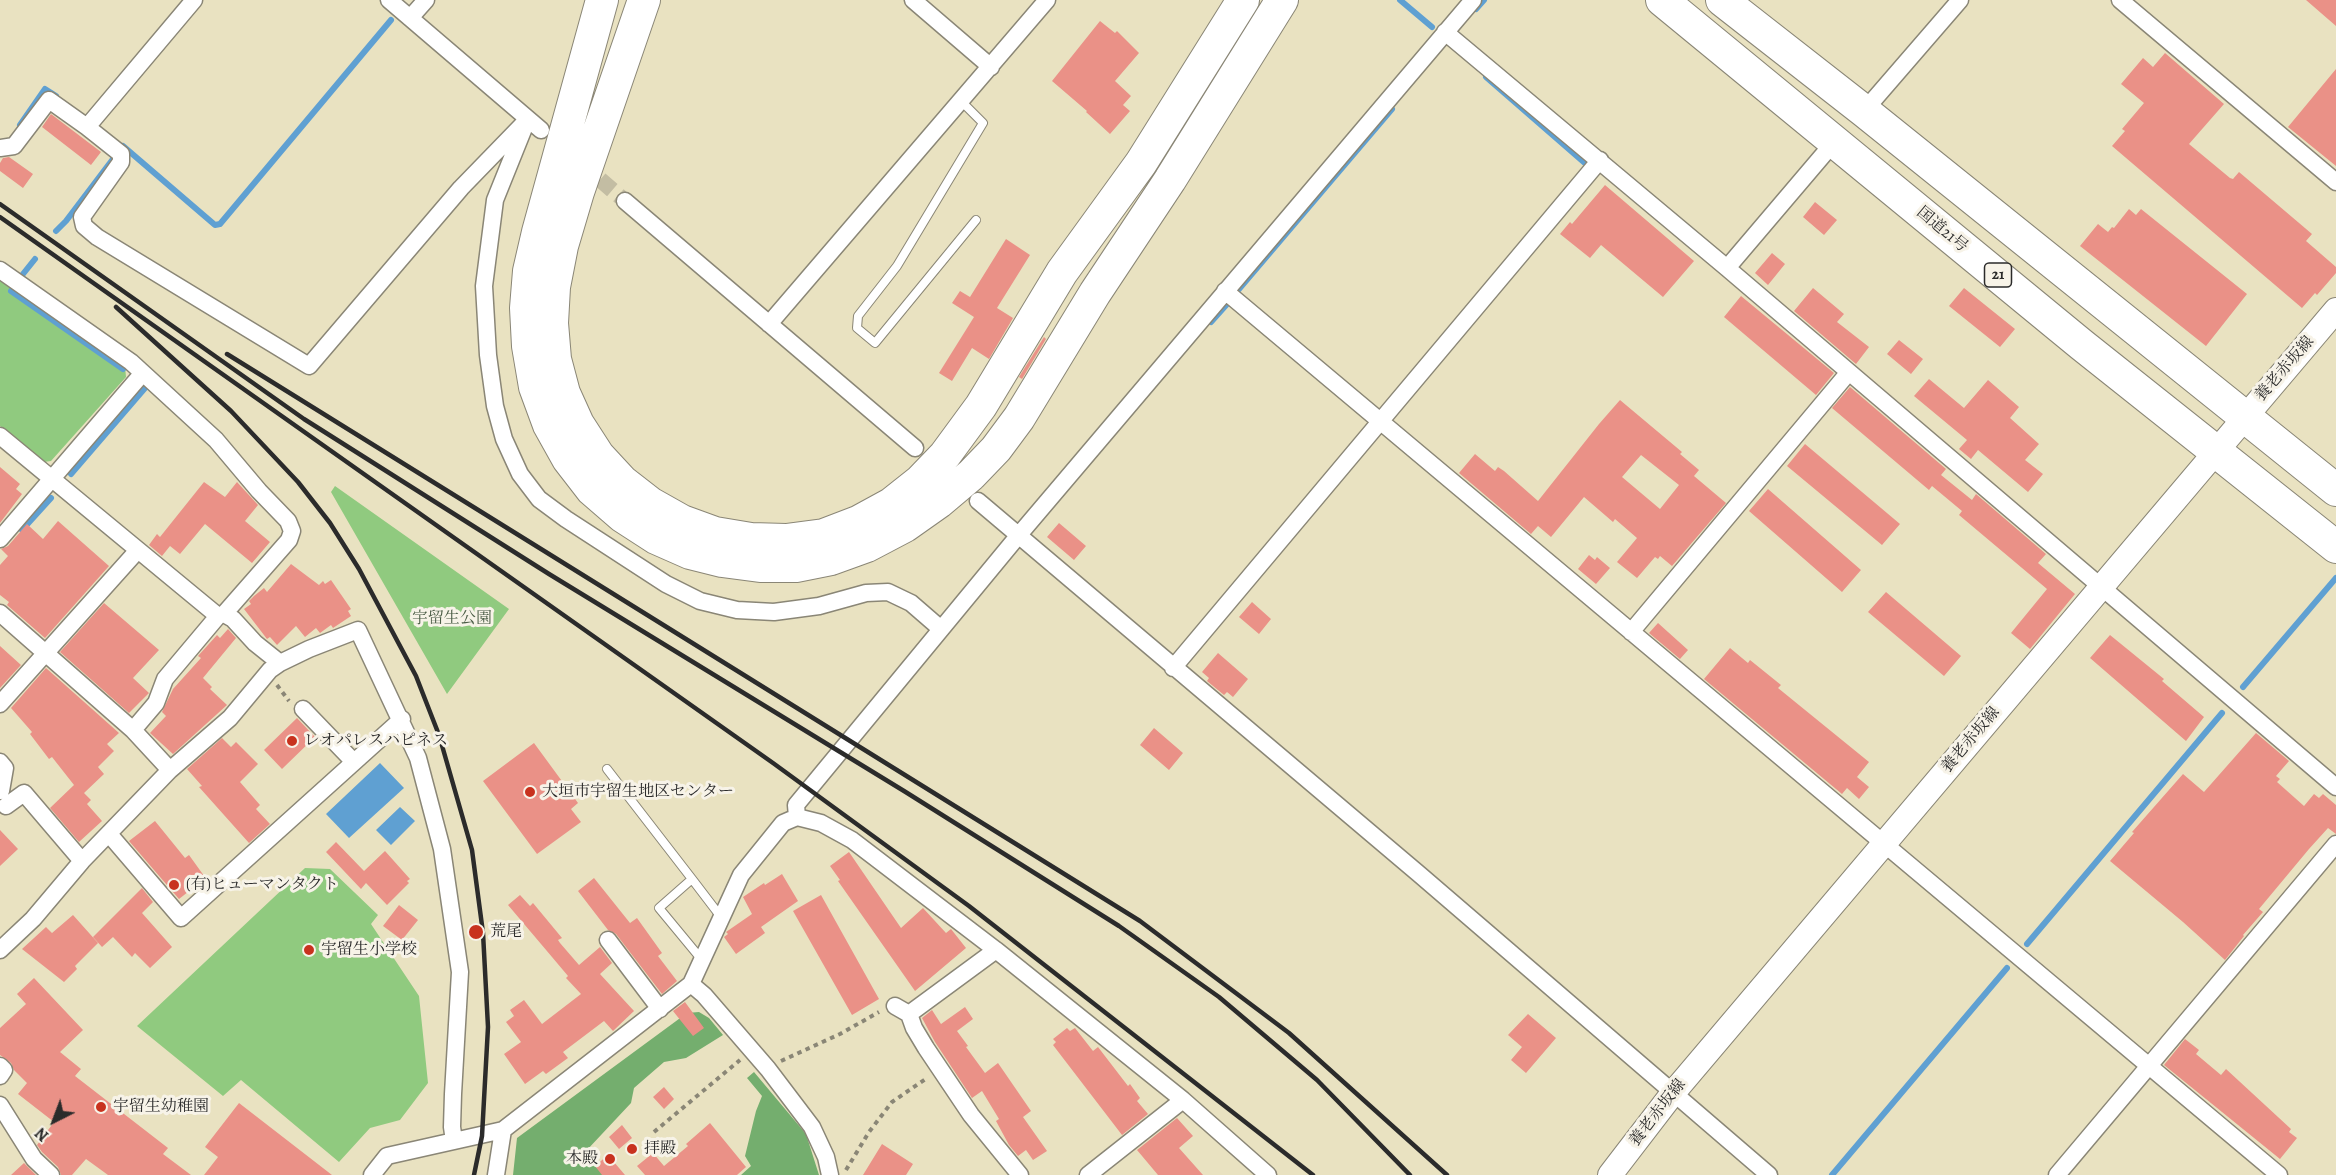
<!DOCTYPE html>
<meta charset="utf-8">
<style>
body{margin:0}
#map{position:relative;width:2336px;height:1175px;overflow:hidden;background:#e9e2c1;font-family:Alegreya,serif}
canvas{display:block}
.north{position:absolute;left:24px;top:1091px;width:60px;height:60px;-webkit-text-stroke:4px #f7f3e8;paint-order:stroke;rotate:222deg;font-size:16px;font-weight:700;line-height:24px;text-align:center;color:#2b2b2b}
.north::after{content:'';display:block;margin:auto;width:21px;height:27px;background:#2b2b2b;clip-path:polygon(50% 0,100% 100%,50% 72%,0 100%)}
</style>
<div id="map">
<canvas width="2336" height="1175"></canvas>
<div class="north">N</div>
</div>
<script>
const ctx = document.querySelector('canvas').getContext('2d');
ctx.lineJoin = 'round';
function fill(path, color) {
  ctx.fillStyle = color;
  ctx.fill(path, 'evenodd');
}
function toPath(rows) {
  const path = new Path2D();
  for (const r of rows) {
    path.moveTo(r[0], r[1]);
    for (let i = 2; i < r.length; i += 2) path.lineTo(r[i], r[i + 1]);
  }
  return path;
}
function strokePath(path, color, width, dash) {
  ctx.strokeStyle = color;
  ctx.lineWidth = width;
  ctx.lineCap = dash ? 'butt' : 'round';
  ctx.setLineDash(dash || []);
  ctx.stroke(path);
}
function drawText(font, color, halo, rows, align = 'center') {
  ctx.font = font + ' Alegreya,"Noto Serif JP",serif';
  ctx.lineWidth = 6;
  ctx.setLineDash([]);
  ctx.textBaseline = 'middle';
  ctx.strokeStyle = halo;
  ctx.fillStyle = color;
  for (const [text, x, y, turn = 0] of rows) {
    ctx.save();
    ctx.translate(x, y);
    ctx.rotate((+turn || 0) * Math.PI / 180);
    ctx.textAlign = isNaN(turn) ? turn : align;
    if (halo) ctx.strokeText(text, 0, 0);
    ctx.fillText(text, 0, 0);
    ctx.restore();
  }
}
fill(toPath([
 [0,279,125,366,126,377,51,461,44,462,0,426],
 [335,486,509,609,447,694,331,492],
 [305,868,330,869,378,915,371,924,419,996,428,1083,400,1120,370,1128,339,1162,241,1080,223,1096,137,1026]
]), '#90ca7f');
fill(toPath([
 [699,1012,709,1018,723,1035,686,1058,664,1062,634,1088,631,1103,587,1150,611,1175,513,1175,517,1138,687,1013],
 [754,1072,806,1134,819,1175,741,1175,751,1166,745,1156,756,1111,762,1096,747,1078]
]), '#74ae6e');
fill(toPath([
 [380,763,404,788,349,838,326,814],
 [400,807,415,821,391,845,376,830]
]), '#5fa0d2');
strokePath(toPath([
 [1400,0,1432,27],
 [1476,9,1484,0],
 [1486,77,1586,164],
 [20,125,45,89,56,96],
 [123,146,215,225,220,224,391,20],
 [56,231,66,221,113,159],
 [23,274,35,259],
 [1239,289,1392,109],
 [11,291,123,369],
 [1211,322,1228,303],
 [71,474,145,388],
 [22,530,51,498],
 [2243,687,2336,578],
 [2027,944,2222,713],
 [1832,1175,2007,968]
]), '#5fa0d2', 6);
fill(toPath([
 [2306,0,2336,0,2336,26],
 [1100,21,1115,33,1117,31,1139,53,1115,81,1131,96,1123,105,1130,111,1110,134,1086,112,1087,111,1052,81],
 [2165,53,2224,104,2189,144,2230,178,2233,179,2239,172,2312,234,2306,241,2336,267,2336,273,2317,295,2315,293,2302,308,2112,146,2125,131,2122,129,2144,103,2121,84,2143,58,2153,67],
 [2336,69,2336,166,2288,127],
 [51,114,101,152,91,165,42,127],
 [9,157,33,174,23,188,0,171,0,163,3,158],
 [1605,185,1694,261,1663,297,1601,245,1590,258,1560,234,1570,222,1572,224],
 [1815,202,1837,220,1824,235,1803,217],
 [2129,209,2136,215,2141,209,2247,294,2206,346,2080,246,2098,224,2108,232,2112,227,2114,228],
 [1006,239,1030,255,997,308,1013,318,989,359,972,348,952,381,939,373,974,317,952,303,960,291,970,297],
 [1772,253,1785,264,1768,285,1755,273],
 [1813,288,1844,314,1837,322,1869,347,1856,364,1794,311],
 [1964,288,2015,329,2000,347,1949,306],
 [1741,296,1834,373,1816,395,1724,317],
 [1044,337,1046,339,1022,379,1019,377],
 [1899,340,1923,359,1911,374,1887,354],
 [1929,379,1964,408,1988,380,2019,407,2010,418,2039,444,2025,460,2043,474,2028,492,1978,450,1971,459,1959,449,1967,440,1914,396],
 [1850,387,1946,469,1941,475,1972,500,1976,494,2046,554,2038,563,2075,594,2030,649,2011,633,2047,589,1959,515,1962,511,1932,486,1929,490,1832,408],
 [1620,400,1682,452,1680,454,1699,470,1694,476,1726,503,1672,566,1660,556,1658,559,1655,557,1637,578,1617,562,1637,538,1615,519,1613,522,1584,497,1551,537,1538,526,1531,534,1459,473,1475,454,1495,471,1498,467,1504,471,1538,501,1599,424],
 [1641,455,1679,485,1660,509,1622,477],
 [1805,444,1900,524,1882,545,1787,466],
 [0,467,20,484,16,489,22,494,0,523],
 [204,482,225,497,237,482,258,505,245,521,270,542,252,563,205,524,180,554,170,546,162,556,149,545,157,534,160,537],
 [1768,489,1861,570,1842,592,1749,511],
 [58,521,109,566,45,638,7,605,9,602,0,595,0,565,8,556,1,549,8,546,27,524,43,539],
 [1059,523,1086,546,1074,560,1047,537],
 [1589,555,1595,560,1597,557,1610,568,1596,584,1578,569],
 [291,564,319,585,323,581,325,584,331,580,351,609,348,611,351,616,333,628,331,625,320,633,316,628,305,637,296,626,277,645,270,637,267,639,244,609,251,604,249,601,254,596,264,588,267,592],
 [1886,592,1961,656,1944,676,1868,612],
 [1252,602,1271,619,1259,634,1239,617],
 [104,603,159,650,133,678,149,693,129,713,60,652],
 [1658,623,1688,650,1680,659,1649,633],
 [228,629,236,638,203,678,212,687,210,689,227,705,173,754,150,733,166,716,162,712,173,689,201,658,198,656,217,635,220,638],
 [2110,635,2164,679,2162,681,2204,717,2186,741,2090,658],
 [0,646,21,665,0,688],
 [1730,648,1748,663,1750,660,1781,685,1778,688,1869,762,1857,777,1869,787,1859,799,1847,788,1842,794,1704,679],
 [1218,653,1248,679,1233,697,1227,692,1224,695,1207,681,1209,678,1202,672],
 [46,668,119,733,107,744,114,751,98,767,104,774,84,793,91,800,87,804,102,821,79,842,50,808,74,785,52,757,49,759,30,734,32,732,11,708],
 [297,718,315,737,282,769,264,750],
 [1154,728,1183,753,1169,770,1140,745],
 [2256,733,2289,761,2276,776,2280,779,2277,782,2304,806,2314,794,2319,798,2323,794,2336,805,2336,834,2328,828,2309,849,2259,909,2263,912,2243,935,2244,936,2225,960,2183,922,2110,861,2134,833,2132,832,2183,774,2204,792],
 [222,738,231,747,236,742,258,764,240,782,260,805,256,809,270,824,249,843,199,787,202,786,187,769],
 [534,743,578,803,571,809,581,822,537,854,483,781],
 [155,821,185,858,189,855,207,880,195,890,193,888,179,899,129,841],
 [0,830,18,849,0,866],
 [336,842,364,871,385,851,410,879,407,881,409,883,387,905,366,883,361,889,326,852],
 [849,852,901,928,923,908,946,933,951,929,966,948,915,991,838,881,840,880,830,866],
 [782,874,798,901,761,927,765,933,736,954,724,937,728,934,726,932,752,914,743,897,764,883,765,885],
 [594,878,630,923,637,918,662,953,658,956,677,981,662,994,616,934,608,930,578,891],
 [142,888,153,902,142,913,172,947,150,968,135,953,132,957,113,937,102,947,93,937],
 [520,895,530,906,533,903,562,938,558,940,560,943,579,965,600,947,612,963,600,974,634,1011,613,1031,604,1021,563,1052,568,1058,546,1074,543,1071,525,1084,504,1054,521,1042,506,1022,514,1016,510,1010,524,1000,542,1024,581,994,566,978,568,976,552,957,508,905],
 [821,895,879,999,852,1015,793,911],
 [399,905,418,920,402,940,383,926],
 [73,915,98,943,75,966,77,969,64,982,22,949,46,927,52,933],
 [34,978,83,1030,60,1052,81,1069,75,1076,168,1148,163,1154,191,1175,108,1175,86,1159,72,1175,61,1175,58,1167,42,1152,37,1145,54,1122,18,1094,27,1083,14,1070,11,1063,0,1055,0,1028,26,1004,17,994],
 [685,1002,704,1028,693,1036,673,1011],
 [965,1007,973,1019,957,1031,968,1046,966,1047,985,1073,998,1063,1031,1111,1023,1117,1047,1151,1033,1160,1026,1150,1018,1156,1009,1145,996,1121,999,1119,982,1091,972,1098,935,1042,922,1018,932,1010,941,1024],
 [1528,1014,1556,1038,1526,1073,1511,1060,1522,1047,1508,1035],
 [1067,1028,1070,1031,1075,1028,1093,1051,1098,1047,1128,1086,1130,1084,1140,1098,1137,1101,1148,1114,1122,1135,1053,1045,1056,1042,1053,1039],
 [2185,1039,2199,1050,2196,1054,2221,1075,2226,1069,2291,1129,2289,1132,2297,1138,2280,1159,2164,1065],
 [664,1087,674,1099,664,1109,653,1097],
 [239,1103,332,1175,204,1175,218,1157,205,1147],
 [1177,1118,1193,1136,1179,1148,1203,1175,1158,1175,1137,1150],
 [710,1123,746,1167,737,1175,645,1175,637,1166,653,1153,664,1166,688,1146,686,1144],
 [622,1125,632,1138,619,1149,609,1137],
 [882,1144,913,1164,906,1175,863,1175],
 [608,1155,625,1175,602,1175,595,1166],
 [24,1163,36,1175,11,1175]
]), '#ea9187');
strokePath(toPath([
 [582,164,625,201]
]), '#c3bda3', 16, [16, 8]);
const lane = toPath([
 [961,101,983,123,897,266,858,316,857,328,875,343,976,220],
 [607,769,692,879],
 [702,960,659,908,692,879,721,917]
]);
const street = toPath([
 [194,0,87,127,121,154,121,162,82,217,84,226,97,237,309,366,461,188,528,119],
 [389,0,541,130],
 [913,0,991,67],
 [2120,0,2336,182],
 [410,18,426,0],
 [1445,32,1727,268,2336,787],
 [1864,111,1960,0],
 [524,128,495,200,484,286,488,355,495,406,504,439,520,474,539,499,566,519,666,584,700,601,737,610,774,612,819,606,866,593,888,592,911,603,941,629],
 [0,148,14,146,49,100,87,127],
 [625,201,915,448],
 [1727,268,1835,141],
 [0,270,131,362,216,440,259,491,288,521,292,531,289,540,224,614,218,616],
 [1225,291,2279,1175],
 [769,324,1047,0],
 [0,436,218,616,165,679,156,703,133,730],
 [978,501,1419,874,1769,1175],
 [0,539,142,374],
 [0,613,133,730,170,770],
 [224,614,233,619,255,643,280,663,309,649,358,630,418,758,442,849,460,972,453,1094,452,1127,454,1141,387,1156,372,1175],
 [1631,632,1849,372],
 [1173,668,1600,160],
 [0,704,138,550],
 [303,709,354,762],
 [0,762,5,768,1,791],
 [6,806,24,793,82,861],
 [797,817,821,823,852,840,996,950,1183,1100,1268,1175],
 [109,834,181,918,402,719],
 [608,940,660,1009],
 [0,950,33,919,82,861,170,770,230,718,270,670,280,663],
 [691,984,704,995,768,1069,812,1127,826,1157,830,1175],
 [895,1006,909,1014,914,1028,926,1048,971,1115,1020,1175],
 [909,1014,996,950],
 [0,1066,4,1070,0,1076],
 [0,1105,34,1159,51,1175],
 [454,1141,503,1130,691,984,741,875,783,823,797,817,796,805,1018,536,1473,0],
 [496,1175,503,1130],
 [1088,1175,1183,1100],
 [2057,1175,2336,844]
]);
const secondary = toPath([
 [1610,1175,1673,1093,2336,310]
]);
const highway = toPath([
 [602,0,538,232,529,271,526,308,528,346,535,387,549,425,568,459,592,490,622,516,656,538,690,553,722,561,760,566,796,566,831,559,867,546,905,526,939,502,971,475,996,449,1019,418,1095,293,1170,180,1282,0],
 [644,0,578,192,562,246,554,287,552,323,555,359,564,393,578,424,598,455,623,482,650,503,682,521,715,533,751,539,786,540,824,535,858,522,891,504,920,481,945,455,981,406,1062,272,1141,163,1243,0],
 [1662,0,2082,345,2336,547],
 [1722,0,1864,111,2336,490]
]);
strokePath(lane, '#8a8676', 10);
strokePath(street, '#8a8676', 19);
strokePath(secondary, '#8a8676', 26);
strokePath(highway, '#8a8676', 34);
strokePath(toPath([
 [277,685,289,701],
 [781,1061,840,1034,879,1012],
 [654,1132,740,1060],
 [846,1170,869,1132,892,1102,927,1078]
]), '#8a8676', 4, [4.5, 4.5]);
strokePath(lane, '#fff', 8);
strokePath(street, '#fff', 16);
strokePath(secondary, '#fff', 24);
strokePath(highway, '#fff', 32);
strokePath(toPath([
 [0,204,304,419,549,574,904,791,1119,926,1219,997,1317,1080,1410,1175],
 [0,217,773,763,969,906,1313,1175],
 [116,307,231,411,298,482,330,523,359,569,416,676,439,735,472,850,483,933,488,1027,482,1136,474,1175],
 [227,354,1140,921,1289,1033,1447,1175]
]), '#2b2b2b', 4.5);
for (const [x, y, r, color] of [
 [292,741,6,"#c8321e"],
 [530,792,6,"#c8321e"],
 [174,885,6,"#c8321e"],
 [476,932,8,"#c8321e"],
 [309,950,6,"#c8321e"],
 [101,1107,6,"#c8321e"],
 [632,1149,6,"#c8321e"],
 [610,1159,6,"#c8321e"]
]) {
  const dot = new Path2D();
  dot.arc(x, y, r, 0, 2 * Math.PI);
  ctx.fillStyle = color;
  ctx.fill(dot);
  strokePath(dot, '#f7f3e8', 2);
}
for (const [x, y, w] of [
 [1998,275,27]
]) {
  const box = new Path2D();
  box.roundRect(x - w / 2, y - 12, w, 24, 4.5);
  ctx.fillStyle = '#f7f3e8';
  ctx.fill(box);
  strokePath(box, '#2b2b2b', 1.5);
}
drawText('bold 15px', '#2b2b2b', null, [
 ["21",1998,275]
]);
drawText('16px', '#2b2b2b', '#f7f3e8', [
 ["国道21号",1942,230,40],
 ["養老赤坂線",2285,369,-49],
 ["養老赤坂線",1971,740,-50],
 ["養老赤坂線",1658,1113,-52]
]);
drawText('16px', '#495b44', '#f7f3e8', [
 ["宇留生公園",452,619]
]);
drawText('16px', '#2b2b2b', '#f7f3e8', [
 ["レオパレスハピネス",304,741],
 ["大垣市宇留生地区センター",542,792],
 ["(有)ヒューマンタクト",186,885],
 ["荒尾",490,932],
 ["宇留生小学校",321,950],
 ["宇留生幼稚園",113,1107],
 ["拝殿",644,1149],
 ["本殿",598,1159,"right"]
], 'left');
</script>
